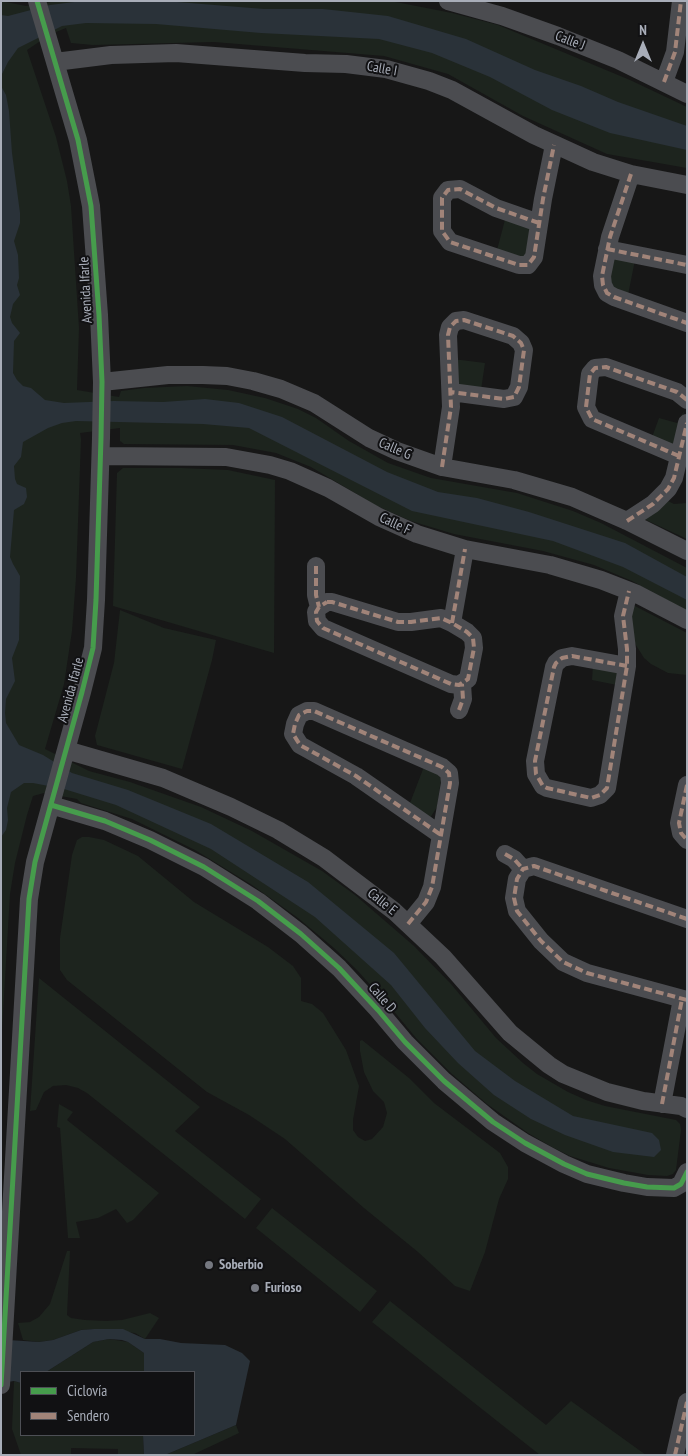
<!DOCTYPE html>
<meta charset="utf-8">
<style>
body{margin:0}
#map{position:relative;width:688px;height:1456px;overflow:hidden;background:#171717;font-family:"PT Sans Narrow",sans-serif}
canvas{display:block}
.frame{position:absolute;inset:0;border:2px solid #a8adb8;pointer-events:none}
.legend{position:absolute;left:20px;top:1371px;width:175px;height:65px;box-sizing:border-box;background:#111113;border:1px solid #4d4f55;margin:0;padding:6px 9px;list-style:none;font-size:15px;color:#a8adb8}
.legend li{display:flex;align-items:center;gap:10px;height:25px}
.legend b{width:25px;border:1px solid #4d4f55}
.north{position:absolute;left:618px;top:20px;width:50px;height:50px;-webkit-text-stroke:4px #111113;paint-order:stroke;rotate:0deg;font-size:14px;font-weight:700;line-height:20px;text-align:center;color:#a8adb8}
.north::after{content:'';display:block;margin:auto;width:18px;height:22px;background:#a8adb8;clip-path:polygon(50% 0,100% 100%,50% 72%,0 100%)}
</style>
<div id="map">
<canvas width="688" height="1456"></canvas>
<div class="frame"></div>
<ul class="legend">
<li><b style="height:6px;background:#469c4c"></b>Ciclovía</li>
<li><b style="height:6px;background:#a18479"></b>Sendero</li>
</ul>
<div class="north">N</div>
</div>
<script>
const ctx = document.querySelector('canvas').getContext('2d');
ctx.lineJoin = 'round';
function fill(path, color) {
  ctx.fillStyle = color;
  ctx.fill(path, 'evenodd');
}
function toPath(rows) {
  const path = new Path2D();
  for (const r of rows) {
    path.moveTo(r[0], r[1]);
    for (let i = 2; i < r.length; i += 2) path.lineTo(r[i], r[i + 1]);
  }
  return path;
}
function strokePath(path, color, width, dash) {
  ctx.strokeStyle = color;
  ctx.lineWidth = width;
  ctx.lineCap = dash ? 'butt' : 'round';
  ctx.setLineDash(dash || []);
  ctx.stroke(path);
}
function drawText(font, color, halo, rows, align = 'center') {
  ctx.font = font + ' "PT Sans Narrow",sans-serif';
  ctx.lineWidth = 4;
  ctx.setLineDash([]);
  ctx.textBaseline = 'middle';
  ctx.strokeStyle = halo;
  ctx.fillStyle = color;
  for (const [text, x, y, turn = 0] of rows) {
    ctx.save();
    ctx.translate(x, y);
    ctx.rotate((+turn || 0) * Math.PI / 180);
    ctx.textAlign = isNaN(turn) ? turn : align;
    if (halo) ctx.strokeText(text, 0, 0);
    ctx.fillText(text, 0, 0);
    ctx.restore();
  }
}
fill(toPath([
 [1,1,26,6,57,1,389,1,401,3,452,13,498,25,630,80,687,107,687,168,607,154,523,116,448,74,384,56,214,42,93,45,71,43,66,28,51,34,27,50,56,137,67,181,71,206,79,328,77,390,119,397,121,391,144,388,187,386,228,390,265,398,298,409,316,418,349,441,388,463,431,478,517,493,573,511,601,523,687,568,687,611,632,581,594,565,543,551,454,534,411,521,377,506,311,467,276,453,233,445,124,444,120,441,120,428,80,433,81,439,76,578,72,631,64,684,45,749,89,771,130,782,201,807,252,831,322,871,355,895,414,946,451,984,496,1038,523,1063,537,1074,568,1092,586,1100,605,1106,676,1120,680,1124,681,1130,676,1170,673,1174,667,1176,648,1175,609,1168,570,1156,552,1147,528,1133,487,1104,452,1074,416,1038,397,1015,357,970,334,948,298,918,252,885,195,850,132,819,81,803,77,799,44,793,33,796,27,815,15,863,10,894,1,1047],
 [506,216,534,228,530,253,523,257,497,250],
 [615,256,635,260,628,295,610,288,609,276],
 [453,359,485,363,481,390,459,387],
 [684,411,677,445,651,440,659,418,677,423],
 [123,468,182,468,228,470,275,480,274,653,113,606,117,473],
 [668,501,674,504,687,503,687,539,644,519],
 [633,605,687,633,687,675,668,673,651,664,644,658,634,642,630,623],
 [120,610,164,628,216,640,212,660,182,769,97,745,95,736,114,663],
 [593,665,619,671,617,685,592,680],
 [425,764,436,771,441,779,437,807,430,818,410,803],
 [82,837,89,837,104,840,138,856,194,902,268,947,293,966,301,978,301,1001,312,1004,323,1013,346,1050,359,1086,353,1120,353,1130,358,1137,365,1141,372,1139,383,1127,387,1113,384,1102,373,1091,364,1072,360,1051,360,1041,362,1040,409,1078,434,1103,500,1153,508,1167,508,1179,499,1199,485,1252,470,1291,455,1286,418,1252,364,1208,285,1139,249,1115,207,1092,67,980,60,970,60,938,72,855,77,840],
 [39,978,200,1107,175,1131,261,1199,245,1219,87,1093,78,1088,66,1085,53,1086,44,1092,36,1110,30,1111],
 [59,1104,73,1112,67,1120,159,1193,133,1220,127,1223,116,1209,98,1218,76,1222,80,1238,68,1238,60,1128,57,1127],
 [272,1208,377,1291,360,1312,256,1228],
 [67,1251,70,1251,67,1315,71,1318,85,1320,106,1321,122,1320,150,1313,159,1318,145,1339,135,1333,94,1329,81,1330,53,1340,39,1342,23,1340,18,1323,30,1322,39,1317,50,1304],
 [390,1301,546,1425,571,1401,646,1455,540,1455,372,1322],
 [109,1339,128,1342,144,1353,144,1372,46,1372,93,1342],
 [14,1381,21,1383,21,1435,143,1435,144,1455,118,1455,118,1449,71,1448,71,1455,21,1455,12,1429],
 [236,1425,239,1433,192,1455,165,1455]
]), '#1d241e');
fill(toPath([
 [82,1,165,1,264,9,323,9,388,16,466,39,535,70,581,86,618,102,687,126,687,150,610,133,552,110,490,77,432,53,379,39,261,33,156,24,86,23,62,26,18,48,8,62,1,76,1,15,8,16,50,5],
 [1,86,6,95,9,111,12,153,20,213,20,223,14,241,18,255,19,278,17,285,20,295,13,304,10,317,12,323,20,333,14,341,13,373,17,380,23,386,31,388,45,400,64,403,114,401,163,402,205,399,239,403,282,417,387,472,438,492,477,498,529,512,625,543,687,577,687,600,623,567,553,541,412,511,249,428,203,424,76,421,62,423,48,428,23,442,21,457,14,466,15,479,17,484,26,488,27,497,24,504,14,510,10,557,13,564,20,576,19,640,12,658,15,681,6,699,5,713,6,723,19,745,43,755,72,773,128,790,211,824,308,882,394,953,475,1051,515,1081,573,1116,652,1133,659,1140,661,1150,654,1157,613,1152,565,1135,531,1119,494,1095,458,1063,425,1028,391,985,315,917,211,849,116,805,64,789,33,783,24,783,11,792,7,808,8,820,6,830,1,837],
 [94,1329,123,1329,145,1339,160,1339,181,1343,225,1345,242,1353,250,1361,236,1425,165,1455,144,1455,143,1435,194,1435,194,1372,144,1372,144,1353,128,1342,122,1340,109,1339,93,1342,46,1372,21,1372,21,1383,14,1381,1,1383,8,1340,39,1342,53,1340,81,1330]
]), '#2a3239');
strokePath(toPath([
 [448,1,502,16,558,36,618,60,687,94],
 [55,62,111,55,176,53,305,63,346,64,386,69,429,81,452,90,534,135,593,162,631,174,687,185],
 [664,82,675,52,681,1],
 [631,174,610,237,602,276,603,285,607,293,614,297,687,323],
 [539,223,496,208,460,189,448,190,442,198,442,231,450,242,519,265,528,265,534,257,543,199,554,145],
 [607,249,687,265],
 [102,382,168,375,203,375,227,376,253,381,281,389,314,403,369,438,397,451,442,467,514,480,572,497,627,521,687,551],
 [101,456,226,457,270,465,290,471,328,488,379,517,417,534,465,549,550,565,601,580,637,594,687,620],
 [679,456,592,419,586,407,590,374,595,368,606,367,677,392,687,400],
 [442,467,451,407,448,335,450,327,456,321,464,320,513,336,521,343,524,350,519,387,514,397,504,399,451,392],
 [627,521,653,504,668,489,674,478,687,423],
 [316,566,316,595,319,607],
 [327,602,332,602,398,622,411,622,441,618,452,623,467,632,473,638,474,648,468,679,459,685,451,684,323,628,317,621,316,612,319,607,327,602],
 [452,623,465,549],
 [627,666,572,656,562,658,556,663,554,667,535,761,536,774,543,786,547,788,591,798,600,795,607,788,627,666,627,649,623,616,629,591],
 [459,710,463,699,462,684],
 [66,750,163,778,231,807,278,830,324,858,394,911,443,957,510,1033,549,1065,563,1074,607,1092,643,1101,681,1106,687,1109],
 [687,785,679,823,681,833,687,840],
 [51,805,105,821,150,840,204,867,258,901,301,934,339,968,378,1010,405,1042,444,1081,493,1122,525,1143,564,1164,587,1174,624,1183,647,1187,674,1188,681,1184,687,1172],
 [505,854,514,859,523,869],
 [687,919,534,866,523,869,517,879,514,898,517,911,541,941,563,962,587,973,687,1000],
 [408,924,426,902,432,887,450,783,449,773,442,767,314,711,307,711,299,715,295,724,293,734,300,745,356,776,441,835],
 [662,1104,682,999],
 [1,1385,29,899,35,862,82,692,93,648,96,600,101,438,102,382,99,315,91,206,78,140,37,1],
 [675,1455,687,1402]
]), '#4b4c50', 18);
strokePath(toPath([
 [664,82,675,52,681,1],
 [631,174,610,237,602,276,603,285,607,293,614,297,687,323],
 [539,223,496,208,460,189,448,190,442,198,442,231,450,242,519,265,528,265,534,257,543,199,554,145],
 [607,249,687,265],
 [679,456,592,419,586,407,590,374,595,368,606,367,677,392,687,400],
 [442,467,451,407,448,335,450,327,456,321,464,320,513,336,521,343,524,350,519,387,514,397,504,399,451,392],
 [627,521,653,504,668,489,674,478,687,423],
 [316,566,316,595,319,607],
 [327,602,332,602,398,622,411,622,441,618,452,623,467,632,473,638,474,648,468,679,459,685,451,684,323,628,317,621,316,612,319,607,327,602],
 [452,623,465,549],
 [627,666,572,656,562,658,556,663,554,667,535,761,536,774,543,786,547,788,591,798,600,795,607,788,627,666,627,649,623,616,629,591],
 [459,710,463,699,462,684],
 [687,785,679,823,681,833,687,840],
 [505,854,514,859,523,869],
 [687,919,534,866,523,869,517,879,514,898,517,911,541,941,563,962,587,973,687,1000],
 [408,924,426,902,432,887,450,783,449,773,442,767,314,711,307,711,299,715,295,724,293,734,300,745,356,776,441,835],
 [662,1104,682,999],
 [675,1455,687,1402]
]), '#a18479', 4, [8, 4]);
strokePath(toPath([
 [51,805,105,821,150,840,204,867,258,901,301,934,339,968,378,1010,405,1042,444,1081,493,1122,525,1143,564,1164,587,1174,624,1183,647,1187,674,1188,681,1184,687,1172],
 [1,1385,29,899,35,862,82,692,93,648,96,600,101,438,102,382,99,315,91,206,78,140,37,1]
]), '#469c4c', 5);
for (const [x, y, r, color] of [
 [209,1265,5,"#757880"],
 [255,1288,5,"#757880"]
]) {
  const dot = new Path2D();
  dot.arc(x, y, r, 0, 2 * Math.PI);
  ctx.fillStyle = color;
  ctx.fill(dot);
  strokePath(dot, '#111113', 2);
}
drawText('14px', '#a8adb8', '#111113', [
 ["Calle J",570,41,21],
 ["Calle I",382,69,10],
 ["Avenida Ifarle",86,290,-93],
 ["Calle G",395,449,23],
 ["Calle F",395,524,25],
 ["Avenida Ifarle",71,690,-75],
 ["Calle E",382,902,39],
 ["Calle D",382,998,49]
]);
drawText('bold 14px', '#a8adb8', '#111113', [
 ["Soberbio",219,1265],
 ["Furioso",265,1288]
], 'left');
</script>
